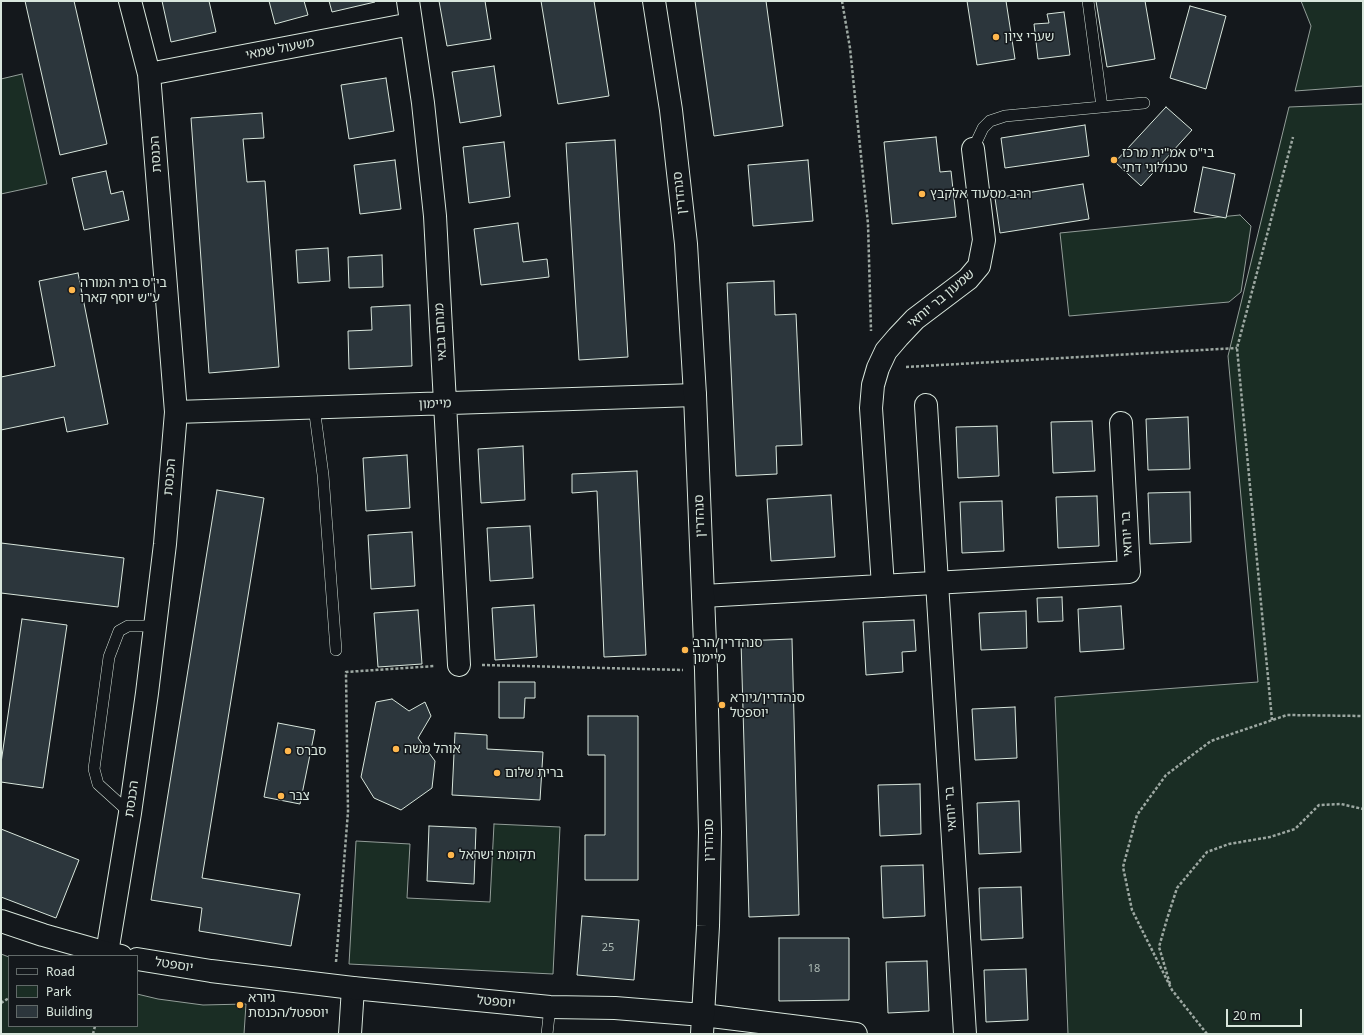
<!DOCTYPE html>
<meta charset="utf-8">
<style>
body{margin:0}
#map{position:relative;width:1364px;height:1035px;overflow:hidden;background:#14181c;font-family:"Noto Sans",sans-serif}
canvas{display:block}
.frame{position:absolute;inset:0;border:2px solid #d8e6dc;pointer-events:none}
.legend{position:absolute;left:8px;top:955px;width:130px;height:72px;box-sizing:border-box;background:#14181c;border:1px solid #626a69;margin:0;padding:5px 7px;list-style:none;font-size:12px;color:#d8e6dc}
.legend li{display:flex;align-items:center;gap:8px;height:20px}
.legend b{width:20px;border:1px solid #626a69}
.scale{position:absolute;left:1226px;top:1009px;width:76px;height:18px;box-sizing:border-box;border:2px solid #d8e6dc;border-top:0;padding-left:5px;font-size:12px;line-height:14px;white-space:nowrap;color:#d8e6dc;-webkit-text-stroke:3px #14181c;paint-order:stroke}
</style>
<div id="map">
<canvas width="1364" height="1035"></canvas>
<div class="frame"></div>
<ul class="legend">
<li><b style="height:5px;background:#14181c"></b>Road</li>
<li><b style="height:11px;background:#1a2d24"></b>Park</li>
<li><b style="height:11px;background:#2c363c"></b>Building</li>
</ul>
<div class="scale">20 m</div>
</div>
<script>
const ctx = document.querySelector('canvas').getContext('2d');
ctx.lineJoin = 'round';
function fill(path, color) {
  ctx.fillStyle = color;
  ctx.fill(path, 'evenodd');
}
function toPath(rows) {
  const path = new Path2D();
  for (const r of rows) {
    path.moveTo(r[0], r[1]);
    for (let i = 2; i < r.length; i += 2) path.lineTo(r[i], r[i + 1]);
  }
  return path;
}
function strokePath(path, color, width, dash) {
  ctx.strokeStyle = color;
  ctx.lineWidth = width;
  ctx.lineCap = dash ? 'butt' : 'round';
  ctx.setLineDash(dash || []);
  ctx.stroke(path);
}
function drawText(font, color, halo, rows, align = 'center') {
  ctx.font = font + ' "Noto Sans","Noto Sans Hebrew",sans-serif';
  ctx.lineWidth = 3;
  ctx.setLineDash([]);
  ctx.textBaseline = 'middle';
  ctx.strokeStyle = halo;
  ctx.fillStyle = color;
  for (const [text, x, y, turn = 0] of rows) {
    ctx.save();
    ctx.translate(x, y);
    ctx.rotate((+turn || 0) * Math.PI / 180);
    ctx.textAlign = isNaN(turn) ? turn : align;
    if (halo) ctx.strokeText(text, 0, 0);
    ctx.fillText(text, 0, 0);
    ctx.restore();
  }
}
const green = toPath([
 [1301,1,1363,1,1363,86,1295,91,1311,26,1301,1],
 [22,74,47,184,1,194,1,79,22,74],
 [1363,104,1363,1034,1068,1034,1055,697,1258,682,1228,356,1289,107,1363,104],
 [1240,215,1251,226,1241,292,1229,302,1069,316,1060,233,1240,215],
 [494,824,560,827,553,974,349,964,356,841,410,844,407,898,490,902,494,824],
 [1,954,9,957,9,1026,137,1026,137,994,158,999,203,1005,246,1004,244,1034,1,1034,1,954]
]);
fill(green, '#1a2d24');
strokePath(green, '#939e99', 1);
const building = toPath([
 [25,1,74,1,107,144,60,155,25,1],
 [162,1,209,1,216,32,171,42,162,1],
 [269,1,304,1,308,15,275,24,269,1],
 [329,1,375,1,375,2,332,12,329,1],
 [439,1,485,1,491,39,447,46,439,1],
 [541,1,594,1,609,96,558,104,541,1],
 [695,1,766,1,783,126,714,136,695,1],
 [967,1,1006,1,1015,59,977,65,967,1],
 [1096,1,1145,1,1155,59,1107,67,1096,1],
 [1190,6,1226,16,1206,89,1170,78,1190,6],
 [1064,12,1070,55,1038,59,1034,24,1049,23,1047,14,1064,12],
 [494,66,501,116,460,123,452,72,494,66],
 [386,78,394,131,349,139,341,85,386,78],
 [1166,107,1192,130,1141,186,1115,162,1166,107],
 [262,113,264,138,243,139,247,182,265,181,279,367,209,373,191,118,262,113],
 [1085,125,1089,156,1005,168,1001,138,1085,125],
 [936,137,940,172,951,171,956,217,892,224,884,142,936,137],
 [615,140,628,357,579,360,566,143,615,140],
 [504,142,510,197,469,203,463,147,504,142],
 [395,160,401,209,360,214,354,165,395,160],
 [808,160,813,221,753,226,748,165,808,160],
 [1203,167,1235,174,1226,218,1194,212,1203,167],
 [106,171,111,194,123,191,129,220,84,230,72,178,106,171],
 [1083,184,1089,219,1000,233,995,198,1083,184],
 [518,223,523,262,547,259,549,277,481,285,474,229,518,223],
 [328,248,330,281,298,283,296,250,328,248],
 [382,255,383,287,349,288,348,257,382,255],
 [78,273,108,424,67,432,64,417,1,430,1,377,55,366,39,281,78,273],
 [774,281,775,315,796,314,802,445,776,446,777,474,736,476,727,283,774,281],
 [410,305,412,366,349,369,348,331,372,330,371,307,410,305],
 [1188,417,1190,469,1148,470,1146,419,1188,417],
 [1092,421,1095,471,1053,473,1051,422,1092,421],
 [997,426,999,476,958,478,956,427,997,426],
 [523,446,525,500,481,503,478,449,523,446],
 [407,455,410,508,366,511,363,458,407,455],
 [637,471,646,655,604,657,597,491,572,493,572,474,637,471],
 [217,490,264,498,202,878,300,894,291,946,199,931,202,908,151,900,217,490],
 [1190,492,1191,542,1150,544,1148,493,1190,492],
 [831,495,835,557,771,561,767,499,831,495],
 [1097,496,1099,546,1058,548,1056,497,1097,496],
 [1002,501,1004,551,962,553,960,502,1002,501],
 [530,526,533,578,490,581,487,528,530,526],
 [412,532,415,586,371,589,368,535,412,532],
 [1,543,124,558,118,607,1,593,1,543],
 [1062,597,1063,621,1038,622,1037,598,1062,597],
 [534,605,537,657,495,660,492,608,534,605],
 [1121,606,1124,649,1080,652,1078,609,1121,606],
 [418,610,422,664,378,667,374,613,418,610],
 [1026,611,1027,648,981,650,979,613,1026,611],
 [22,619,67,625,43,788,1,782,1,763,22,619],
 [914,620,916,651,902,652,903,672,866,675,863,622,914,620],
 [792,639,799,915,749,917,741,641,792,639],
 [499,682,535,682,535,698,525,698,524,718,499,718,499,682],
 [392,699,409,711,425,702,431,716,418,738,435,761,432,788,401,810,374,798,361,777,376,702,392,699],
 [1015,707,1017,758,975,760,972,709,1015,707],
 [588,716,638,716,638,880,585,880,585,835,605,835,605,755,588,755,588,716],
 [278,723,315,730,300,804,264,797,278,723],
 [455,733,487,735,487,749,543,752,540,800,452,795,455,733],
 [920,784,921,834,880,836,878,785,920,784],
 [1019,801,1021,852,979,854,977,803,1019,801],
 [429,826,476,828,474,884,427,881,429,826],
 [1,829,79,860,56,918,1,897,1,829],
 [923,865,925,916,883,918,881,866,923,865],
 [1021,887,1023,938,981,940,979,888,1021,887],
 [582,916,639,920,634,980,577,975,582,916],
 [779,938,849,938,849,1000,779,1001,779,938],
 [927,961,929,1011,888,1013,886,962,927,961],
 [1026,969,1028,1020,986,1022,984,970,1026,969]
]);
fill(building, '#2c363c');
strokePath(building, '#d8e6dc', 1);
const lane = toPath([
 [1088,1,1102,107],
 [973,149,983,128,990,121,1005,116,1144,103],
 [314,407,323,475,336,650],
 [130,813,98,784,94,769,109,657,119,631,128,626,155,626],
 [547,1034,550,1007]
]);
const street = toPath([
 [408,1,423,103,435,216,459,665],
 [149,74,411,24],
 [926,405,965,1034],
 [176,412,695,395],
 [883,586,871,408,873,385,878,368,886,351,898,337,915,319,968,279,979,266,984,240,973,149],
 [703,596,1129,572,1121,423],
 [107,953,130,813,147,693,165,544,176,412,149,74,130,1],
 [703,1015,856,1034],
 [350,1034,353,988]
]);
const secondary = toPath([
 [654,1,671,110,686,244,695,395,706,670,710,832,708,926,702,1034],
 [1,921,43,935,107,953,121,956],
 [137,959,211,971,353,988,550,1007,615,1008,703,1015]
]);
strokePath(lane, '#d8e6dc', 12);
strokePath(street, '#d8e6dc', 24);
strokePath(secondary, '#d8e6dc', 24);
strokePath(toPath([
 [842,1,850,48,868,224,871,331],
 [906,367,1237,348],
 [482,665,683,670],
 [1272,720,1237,348,1293,137],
 [336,962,348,812,346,672,435,666],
 [1170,984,1159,947,1167,919,1177,888,1207,852,1229,844,1270,837,1295,829,1319,805,1341,804,1363,809],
 [1,1003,9,998],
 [93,1034,95,1026],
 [1207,1034,1172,990,1132,910,1123,867,1137,815,1166,775,1211,741,1287,715,1363,716]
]), '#9da8a2', 2.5, [3, 2]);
strokePath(lane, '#14181c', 11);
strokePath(street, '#14181c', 22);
strokePath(secondary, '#14181c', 22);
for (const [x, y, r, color] of [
 [996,37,4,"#ffb74d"],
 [1114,160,4,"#ffb74d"],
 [922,194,4,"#ffb74d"],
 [72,290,4,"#ffb74d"],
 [685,650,4,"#ffb74d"],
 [722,705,4,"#ffb74d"],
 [396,749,4,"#ffb74d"],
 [288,751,4,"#ffb74d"],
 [497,773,4,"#ffb74d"],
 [281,796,4,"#ffb74d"],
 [451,855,4,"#ffb74d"],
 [240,1005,4,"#ffb74d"]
]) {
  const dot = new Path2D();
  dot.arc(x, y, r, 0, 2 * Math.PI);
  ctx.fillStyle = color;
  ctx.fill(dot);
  strokePath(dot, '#14181c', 1.5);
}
drawText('11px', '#adbab4', null, [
 ["25",608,948],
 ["18",814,969]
]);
drawText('13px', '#d8e6dc', '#14181c', [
 ["שערי ציון",1004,37],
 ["בי\"ס אמ\"ית מרכז",1122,153],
 ["טכנולוגי דתי",1122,168],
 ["הרב מסעוד אלקבץ",930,194],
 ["בי\"ס בית המורה",80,283],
 ["ע\"ש יוסף קארו",80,298],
 ["סנהדרין/הרב",693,643],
 ["מיימון",693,658],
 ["סנהדרין/גיורא",730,698],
 ["יוספטל",730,713],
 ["אוהל משה",404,749],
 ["סברס",296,751],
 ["ברית שלום",505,773],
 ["צבר",289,796],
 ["תקומת ישראל",459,855],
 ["גיורא",248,998],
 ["יוספטל/הכנסת",248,1013]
], 'left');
drawText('13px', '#d8e6dc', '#14181c', [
 ["משעול שמאי",280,49,-11],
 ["הכנסת",156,154,-94],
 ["סנהדרין",680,193,-96],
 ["שמעון בר יוחאי",941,299,-40],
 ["מנחם גבאי",441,332,-93],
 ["מיימון",435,404,-2],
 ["הכנסת",170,477,-85],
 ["סנהדרין",700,516,-92],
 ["בר יוחאי",1127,534,-93],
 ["הכנסת",132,799,-82],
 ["בר יוחאי",951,809,-94],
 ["סנהדרין",709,840,-90],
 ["יוספטל",174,965,9],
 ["יוספטל",496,1002,5]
]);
</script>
